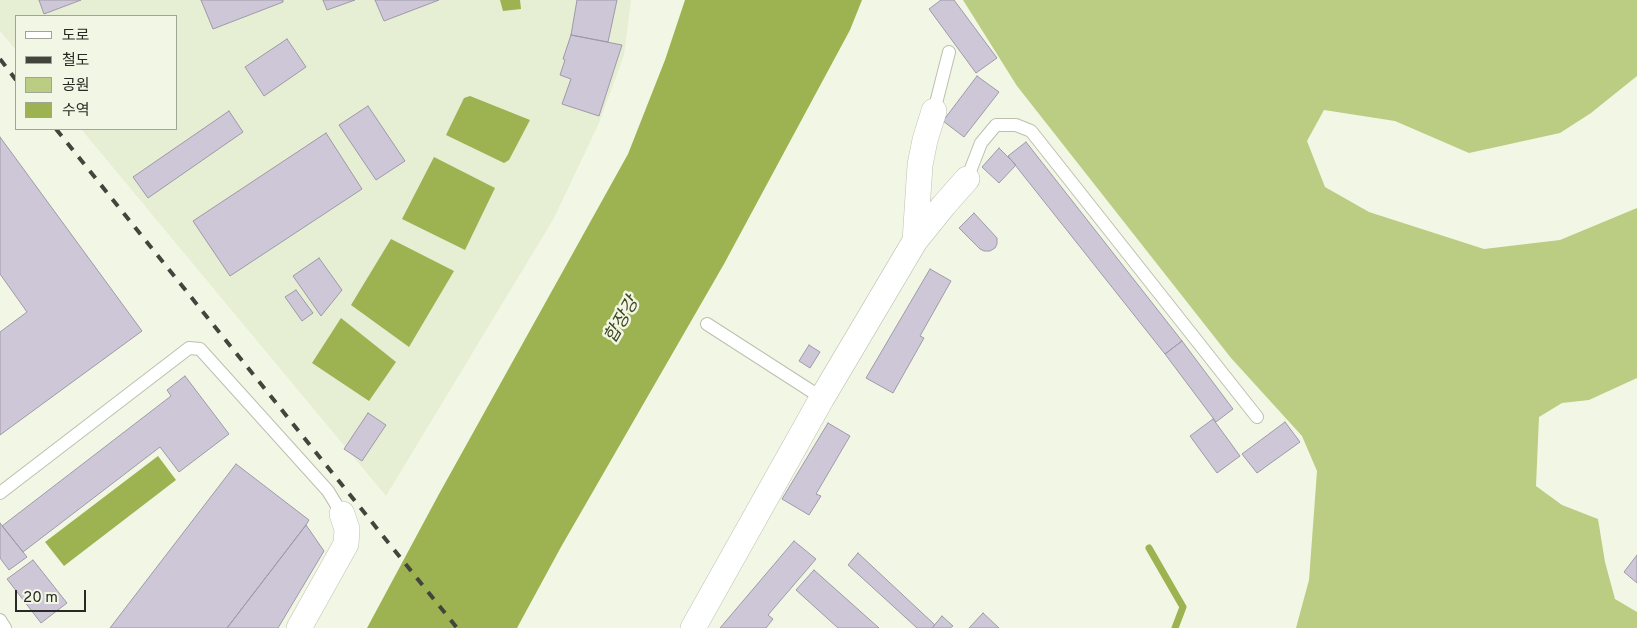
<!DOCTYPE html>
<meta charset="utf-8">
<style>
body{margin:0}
#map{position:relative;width:1637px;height:628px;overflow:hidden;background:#f2f7e5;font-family:Overpass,"Noto Sans KR",sans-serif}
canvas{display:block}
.legend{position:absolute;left:15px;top:15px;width:162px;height:115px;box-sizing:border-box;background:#f2f7e5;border:1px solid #a1a597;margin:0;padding:6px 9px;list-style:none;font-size:15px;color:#282a23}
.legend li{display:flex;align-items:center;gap:10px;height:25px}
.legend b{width:25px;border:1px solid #a1a597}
.scale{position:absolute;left:15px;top:590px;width:71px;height:22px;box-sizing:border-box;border:2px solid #282a23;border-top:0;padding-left:6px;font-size:15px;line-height:18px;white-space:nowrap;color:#282a23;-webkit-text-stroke:4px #f2f7e5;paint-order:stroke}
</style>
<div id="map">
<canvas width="1637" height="628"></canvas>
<ul class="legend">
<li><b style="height:6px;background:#fff"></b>도로</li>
<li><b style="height:6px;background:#43453d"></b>철도</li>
<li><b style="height:14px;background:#bacd83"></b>공원</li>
<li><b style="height:14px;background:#9db351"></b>수역</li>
</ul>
<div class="scale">20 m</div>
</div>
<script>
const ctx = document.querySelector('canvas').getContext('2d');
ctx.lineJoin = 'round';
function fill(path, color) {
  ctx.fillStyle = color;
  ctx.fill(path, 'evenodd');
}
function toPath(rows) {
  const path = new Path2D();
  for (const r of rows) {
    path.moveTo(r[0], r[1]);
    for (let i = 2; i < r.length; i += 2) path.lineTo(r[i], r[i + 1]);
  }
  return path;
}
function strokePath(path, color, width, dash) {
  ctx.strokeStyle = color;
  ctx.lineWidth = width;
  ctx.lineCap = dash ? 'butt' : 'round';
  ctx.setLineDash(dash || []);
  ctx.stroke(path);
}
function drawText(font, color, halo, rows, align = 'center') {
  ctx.font = font + ' Overpass,"Noto Sans KR",sans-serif';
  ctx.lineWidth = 5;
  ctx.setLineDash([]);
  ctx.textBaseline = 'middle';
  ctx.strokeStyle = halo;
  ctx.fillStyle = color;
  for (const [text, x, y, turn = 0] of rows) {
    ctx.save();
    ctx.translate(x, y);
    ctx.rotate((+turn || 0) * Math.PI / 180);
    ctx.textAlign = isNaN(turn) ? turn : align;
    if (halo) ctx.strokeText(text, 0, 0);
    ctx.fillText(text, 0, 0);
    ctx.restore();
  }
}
fill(toPath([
 [0,0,631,0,624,55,599,123,554,218,386,496,81,129,176,129,176,16,16,16,16,50,0,31]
]), '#e6eed4');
fill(toPath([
 [963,0,1637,0,1637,76,1591,113,1560,133,1469,153,1395,121,1324,110,1307,141,1325,187,1369,212,1484,249,1560,240,1637,208,1637,378,1589,400,1562,403,1539,417,1536,486,1562,505,1598,519,1605,562,1615,599,1637,612,1637,628,1296,628,1309,580,1317,471,1302,436,1231,358,1017,86]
]), '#bacd83');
fill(toPath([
 [500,0,520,0,521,9,503,11],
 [685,0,862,0,850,30,724,264,561,547,517,628,367,628,439,494,628,154,665,60],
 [470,96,530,120,509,160,504,163,446,135,464,98],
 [434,157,495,188,465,250,402,219],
 [391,239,454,271,409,347,351,305],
 [341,318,396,362,369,401,312,363],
 [158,456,176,480,64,566,45,542]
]), '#9db351');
strokePath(toPath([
 [1149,548,1183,607,1175,628]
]), '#9db351', 7);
const building = toPath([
 [39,0,81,0,44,14,39,0],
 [201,0,283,0,283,2,213,29,201,0],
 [323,0,355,0,327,10,323,0],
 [375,0,439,0,384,21,375,0],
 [577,0,617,0,608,42,571,35,577,0],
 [941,0,954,0,997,58,976,73,929,9,941,0],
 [571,35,622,45,599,116,562,104,571,79,560,75,565,60,563,59,571,35],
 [287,39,306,67,264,96,245,67,287,39],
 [977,76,999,92,964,137,943,121,977,76],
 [368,106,405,161,376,180,339,125,368,106],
 [229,111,243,132,148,198,133,177,229,111],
 [326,133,362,189,230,276,193,221,326,133],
 [0,137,142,331,0,435,0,332,27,312,0,274,0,137],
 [1026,142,1182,341,1165,354,1008,156,1026,142],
 [999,148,1016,165,999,183,982,167,999,148],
 [974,213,997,238,997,244,995,248,990,251,984,251,980,249,959,228,974,213],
 [319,258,342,290,321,316,293,276,319,258],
 [930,269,951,281,920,336,924,338,893,393,866,378,930,269],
 [296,290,313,313,302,321,285,297,296,290],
 [1182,341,1233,409,1216,422,1165,354,1182,341],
 [809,345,820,352,810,368,799,361,809,345],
 [185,376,229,434,179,472,160,447,23,552,2,526,171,396,167,390,185,376],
 [368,413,386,425,362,461,344,449,368,413],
 [1213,419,1240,456,1217,473,1190,436,1213,419],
 [1285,422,1300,442,1257,473,1242,454,1285,422],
 [828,423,850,436,816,494,821,496,809,515,782,499,828,423],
 [236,464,309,520,306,525,227,628,110,628,236,464],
 [0,523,27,557,9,570,0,558,0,523],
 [306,525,324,551,278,628,227,628,306,525],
 [794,541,816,559,768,615,773,619,766,628,720,628,794,541],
 [858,553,935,625,932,628,917,628,848,565,858,553],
 [1637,555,1637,583,1624,572,1637,555],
 [33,560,67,603,41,623,7,579,33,560],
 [814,570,879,628,838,628,796,590,814,570],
 [983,613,999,628,969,628,983,613],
 [942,616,953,626,950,628,932,628,942,616]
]);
fill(building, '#cdc7d8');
strokePath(building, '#9f99a9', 1);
const lane = toPath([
 [934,111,949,52],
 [967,179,981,143,996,125,1016,125,1031,131,1257,417],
 [707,324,822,398],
 [0,493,189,348,200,349,328,491,342,514],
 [0,620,5,628]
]);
const street = toPath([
 [915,241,920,165,925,140,934,111],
 [299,628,346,544,347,529,342,514],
 [693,628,822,398,915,241,944,205,967,179]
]);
strokePath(lane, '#bbc0af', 14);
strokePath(street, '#bbc0af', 26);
strokePath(lane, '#fff', 12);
strokePath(street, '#fff', 25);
strokePath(toPath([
 [0,59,16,80],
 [56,129,457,628]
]), '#43453d', 4, [9, 9]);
drawText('italic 18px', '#404920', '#f2f7e5', [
 ["합장강",623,321,-60]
]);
</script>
